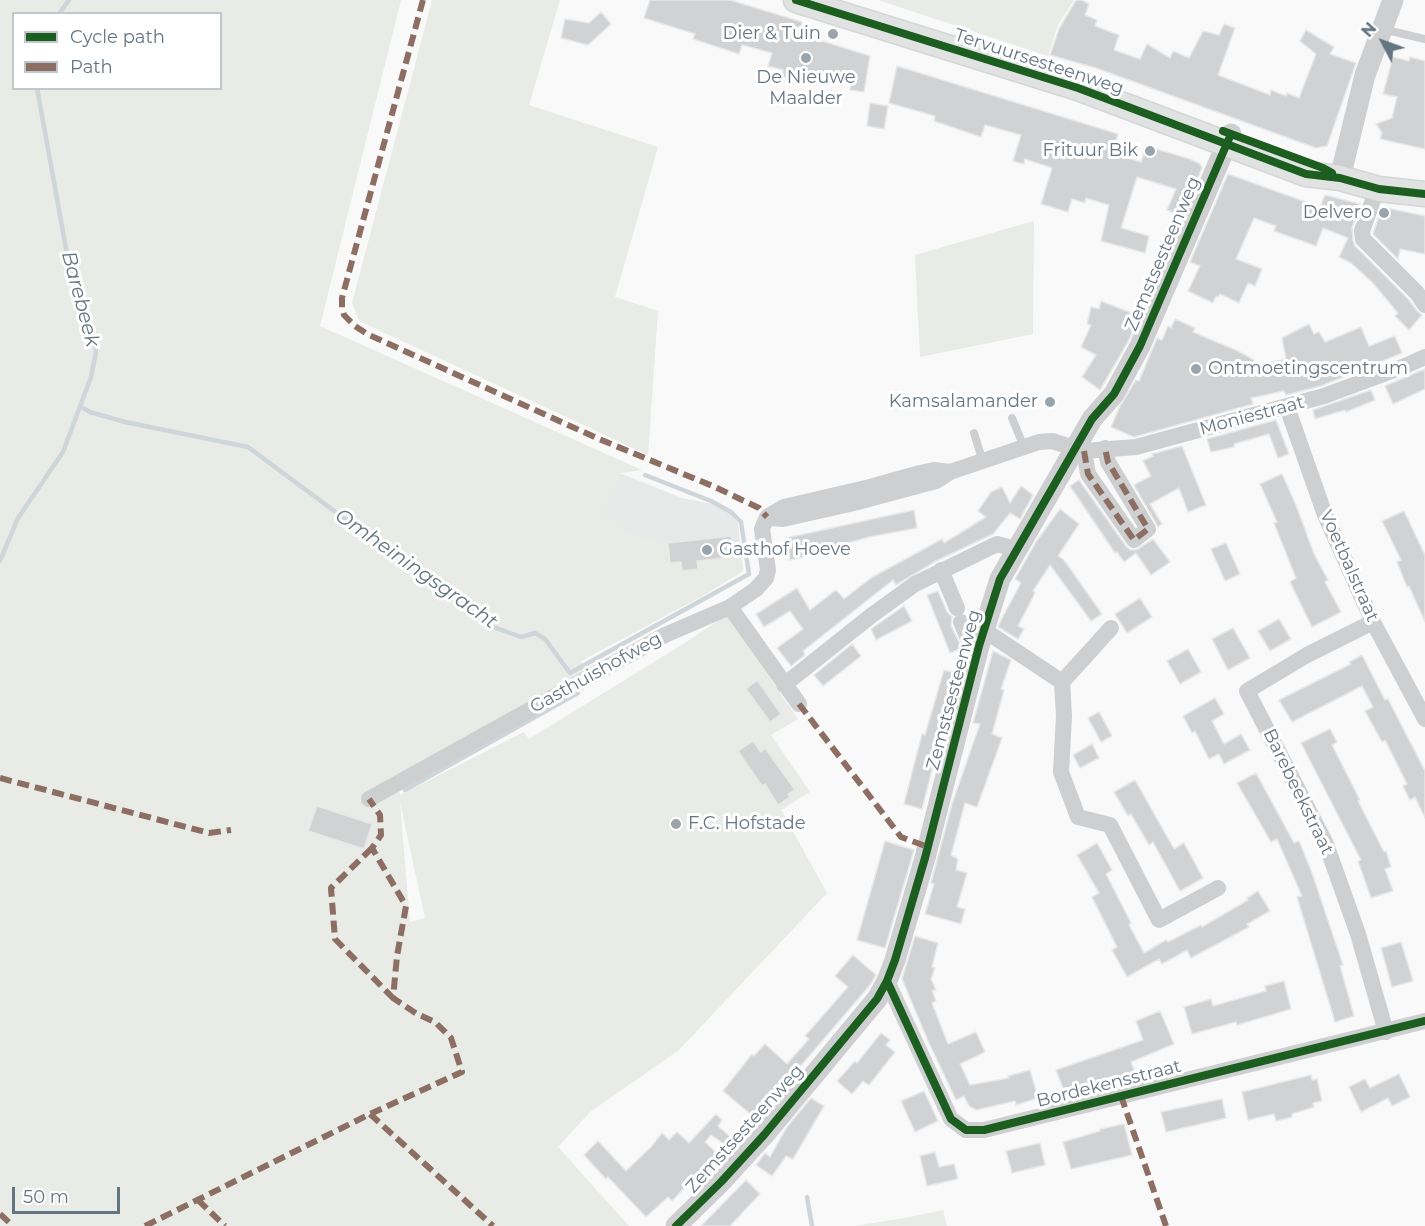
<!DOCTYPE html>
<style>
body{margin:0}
#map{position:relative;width:1425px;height:1226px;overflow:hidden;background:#f9f9f9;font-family:Montserrat,sans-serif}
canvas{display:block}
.legend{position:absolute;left:12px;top:12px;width:210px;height:78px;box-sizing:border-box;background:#fff;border:2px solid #c1c8cd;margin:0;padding:8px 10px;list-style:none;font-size:18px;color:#657683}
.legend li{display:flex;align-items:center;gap:12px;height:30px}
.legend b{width:30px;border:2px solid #c1c8cd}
.north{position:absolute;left:1353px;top:12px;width:60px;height:60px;-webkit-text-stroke:4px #fff;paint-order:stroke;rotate:311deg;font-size:16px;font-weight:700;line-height:24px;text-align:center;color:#657683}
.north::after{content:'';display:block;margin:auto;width:21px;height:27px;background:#657683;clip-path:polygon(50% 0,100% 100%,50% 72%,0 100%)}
.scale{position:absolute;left:12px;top:1187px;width:108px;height:27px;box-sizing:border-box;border:3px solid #657683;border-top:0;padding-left:8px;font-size:18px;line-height:21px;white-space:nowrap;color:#657683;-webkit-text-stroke:4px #fff;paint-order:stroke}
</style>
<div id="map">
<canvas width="1425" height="1226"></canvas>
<ul class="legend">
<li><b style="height:8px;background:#1b5e20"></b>Cycle path</li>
<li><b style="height:8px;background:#8d6e63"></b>Path</li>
</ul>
<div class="north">N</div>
<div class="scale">50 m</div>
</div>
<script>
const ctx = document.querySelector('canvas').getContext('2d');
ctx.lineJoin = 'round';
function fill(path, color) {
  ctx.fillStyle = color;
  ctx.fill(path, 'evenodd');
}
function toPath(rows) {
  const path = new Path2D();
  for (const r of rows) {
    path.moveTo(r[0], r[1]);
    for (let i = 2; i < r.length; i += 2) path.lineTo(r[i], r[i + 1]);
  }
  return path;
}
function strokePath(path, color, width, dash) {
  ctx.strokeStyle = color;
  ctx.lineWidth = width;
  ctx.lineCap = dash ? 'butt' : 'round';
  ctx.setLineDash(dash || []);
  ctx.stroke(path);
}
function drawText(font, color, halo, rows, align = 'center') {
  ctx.font = font + ' Montserrat,sans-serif';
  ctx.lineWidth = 6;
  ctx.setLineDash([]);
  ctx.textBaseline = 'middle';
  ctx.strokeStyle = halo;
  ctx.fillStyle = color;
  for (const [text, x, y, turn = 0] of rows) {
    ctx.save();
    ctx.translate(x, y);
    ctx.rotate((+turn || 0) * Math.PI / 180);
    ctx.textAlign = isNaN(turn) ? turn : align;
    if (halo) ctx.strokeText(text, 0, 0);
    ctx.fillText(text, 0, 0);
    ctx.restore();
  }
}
fill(toPath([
 [620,473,682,498,713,504,730,514,738,522,743,571,699,598,592,547,601,506,611,501,609,494]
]), '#e8e9e9');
fill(toPath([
 [0,0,401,0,320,326,642,470,620,473,609,494,611,501,601,506,606,517,628,533,648,540,668,543,670,563,681,562,682,571,698,569,697,561,741,555,743,571,699,598,581,661,587,669,398,780,400,795,524,732,529,739,680,646,727,615,798,719,771,735,810,792,781,810,827,893,679,1050,590,1112,558,1147,629,1226,0,1226],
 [14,14,220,14,220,88,14,88],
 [400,802,425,918,410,922],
 [432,0,560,0,529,105,658,147,615,297,658,311,648,455,359,321,352,303],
 [878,0,1074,0,1058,25,1048,56],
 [1034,221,1033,334,920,357,915,255],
 [943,1210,947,1226,855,1226,910,1217]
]), '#e8ebe6');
strokePath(toPath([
 [59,14,69,0],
 [81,407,90,412,125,422,248,447,488,625,521,637,535,633,545,639,570,673,749,574,741,522,731,512,711,501,645,475],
 [0,561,18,518,63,452,91,377,96,352,89,321,76,290,67,254,37,88],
 [405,790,578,693],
 [807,1197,812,1226]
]), '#ced6d9', 4.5);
const building = toPath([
 [650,0,730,0,802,22,800,34,870,56,864,92,850,90,851,84,811,77,810,83,782,77,783,70,768,66,772,53,742,45,739,54,693,39,695,34,644,18,650,0],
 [1076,0,1082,0,1089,4,1085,15,1097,20,1095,26,1119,35,1114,50,1140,59,1147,44,1170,58,1173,51,1189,58,1203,31,1219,35,1224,24,1235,28,1218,75,1270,95,1271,90,1286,96,1287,93,1299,98,1316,54,1300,41,1306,30,1334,47,1330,54,1356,63,1327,146,1316,148,1096,68,1050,55,1059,29,1076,0],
 [601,12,611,24,588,45,561,38,565,19,589,23,601,12],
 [1393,57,1409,61,1410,57,1425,61,1425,149,1380,139,1382,133,1376,124,1392,118,1397,97,1383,94,1393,57],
 [897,66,1118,134,1113,153,1141,162,1146,146,1190,159,1200,164,1202,168,1181,216,1167,210,1176,189,1137,177,1121,228,1149,236,1145,253,1101,241,1109,205,1086,198,1085,203,1072,199,1068,212,1041,204,1052,168,1025,159,1024,164,1013,161,1021,135,985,125,981,137,934,121,935,116,889,103,897,66],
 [870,103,888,106,884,129,867,126,870,103],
 [1228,174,1320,207,1325,195,1360,204,1352,228,1353,240,1355,246,1409,300,1417,311,1422,315,1409,330,1395,316,1398,313,1372,282,1351,263,1339,257,1348,238,1323,228,1316,246,1274,231,1276,226,1254,218,1236,259,1262,269,1255,286,1248,283,1239,303,1220,294,1218,297,1216,296,1213,303,1188,291,1200,266,1190,262,1228,174],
 [1382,207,1425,216,1425,254,1400,249,1398,259,1373,234,1382,207],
 [1101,301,1139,316,1129,340,1100,390,1082,377,1096,355,1081,347,1091,325,1087,324,1091,307,1099,309,1101,301],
 [1175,319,1195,328,1193,332,1238,351,1254,360,1254,363,1258,362,1258,365,1286,359,1282,338,1309,324,1314,334,1319,332,1325,342,1361,327,1369,346,1395,336,1402,353,1321,386,1286,395,1284,391,1251,398,1253,404,1134,437,1111,427,1120,406,1136,380,1139,381,1157,338,1162,340,1168,326,1171,328,1175,319],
 [1425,369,1425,389,1393,404,1385,386,1425,369],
 [1371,390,1375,400,1346,412,1345,410,1315,419,1313,410,1371,390],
 [1276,420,1289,454,1278,458,1269,434,1234,444,1234,447,1211,452,1207,439,1276,420],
 [1182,446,1206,505,1188,512,1179,488,1150,504,1162,524,1158,527,1134,485,1151,476,1143,461,1153,456,1152,454,1182,446],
 [1282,474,1296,505,1314,554,1328,580,1325,582,1341,612,1312,627,1290,582,1296,578,1274,523,1277,522,1260,484,1282,474],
 [1079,480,1126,546,1130,550,1136,550,1153,539,1170,562,1151,575,1136,553,1124,562,1117,552,1115,553,1070,486,1079,480],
 [1021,486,1033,495,1020,519,1010,513,993,534,936,561,896,585,893,580,803,651,805,655,791,666,777,648,803,629,790,611,764,627,756,614,797,588,810,610,836,590,844,599,871,578,942,539,944,543,986,517,978,511,991,492,1002,487,1010,503,1021,486],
 [1060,509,1079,524,1058,556,1064,560,1102,614,1091,621,1050,565,1033,591,1035,593,1018,626,1024,629,1018,639,998,627,1001,620,1021,583,1015,579,1036,542,1060,509],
 [914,510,917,528,869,537,822,550,823,553,790,560,786,538,914,510],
 [1404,511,1425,555,1425,622,1409,586,1407,587,1397,562,1401,560,1382,521,1404,511],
 [731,536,734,557,697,561,698,569,682,571,681,562,670,563,668,543,731,536],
 [1226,543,1240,574,1225,581,1211,549,1226,543],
 [938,591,947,612,952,617,951,626,962,648,950,653,927,595,938,591],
 [1140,598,1152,617,1127,633,1115,614,1140,598],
 [904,606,912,621,876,640,871,629,904,606],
 [1279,619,1291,639,1270,651,1258,631,1279,619],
 [1233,628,1250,658,1228,670,1212,639,1233,628],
 [852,644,861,656,823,686,814,675,852,644],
 [1188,649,1201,672,1180,684,1167,661,1188,649],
 [993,651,1011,660,1001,689,1004,690,992,734,1002,738,977,807,965,803,951,855,958,859,956,870,967,873,957,907,965,909,961,924,925,914,934,884,931,883,952,804,980,724,973,723,993,651],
 [1362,655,1385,700,1388,699,1425,771,1425,818,1415,797,1410,800,1403,786,1407,784,1385,740,1382,742,1365,711,1373,707,1362,686,1292,722,1279,700,1351,664,1349,662,1362,655],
 [944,670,959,674,946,724,944,723,922,809,904,804,922,734,925,735,944,670],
 [757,680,781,714,770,722,746,689,757,680],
 [1215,698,1224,714,1212,721,1224,744,1241,734,1250,750,1224,764,1219,754,1209,759,1195,731,1192,733,1183,716,1215,698],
 [1099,712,1112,736,1101,742,1088,718,1099,712],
 [1330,729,1337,742,1332,745,1360,800,1358,801,1384,852,1386,851,1391,867,1385,869,1393,891,1371,898,1358,861,1361,860,1301,743,1330,729],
 [753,741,761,752,765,748,795,790,788,794,790,797,778,805,765,784,762,786,738,751,753,741],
 [1092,744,1099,758,1080,768,1073,755,1092,744],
 [1256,773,1294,843,1299,841,1312,873,1343,965,1340,966,1354,1016,1335,1022,1297,897,1302,896,1277,839,1271,842,1237,783,1256,773],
 [1135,780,1174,849,1184,843,1203,878,1180,891,1153,842,1149,845,1131,814,1128,816,1114,792,1135,780],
 [317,806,372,824,364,849,308,831,317,806],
 [885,841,914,850,885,948,857,940,885,841],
 [1097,843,1112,870,1106,874,1131,923,1129,925,1144,953,1166,940,1168,942,1201,925,1202,927,1248,900,1247,898,1258,891,1270,911,1247,924,1249,927,1191,958,1187,950,1162,964,1159,959,1127,977,1112,950,1117,947,1092,897,1099,893,1077,855,1097,843],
 [915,936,938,943,932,967,935,968,931,979,936,990,932,990,936,1001,932,1003,948,1044,976,1032,985,1052,960,1064,970,1085,1009,1078,1008,1076,1030,1070,1038,1098,1016,1105,1015,1101,976,1110,969,1106,964,1096,956,1100,929,1043,902,979,915,936],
 [1401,942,1413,981,1392,987,1381,948,1401,942],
 [853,955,876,975,870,985,775,1096,774,1095,754,1117,723,1091,752,1054,754,1056,765,1044,787,1064,809,1039,805,1036,848,987,835,976,853,955],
 [1284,981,1291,1009,1237,1025,1236,1022,1192,1034,1184,1007,1211,999,1213,1006,1266,991,1265,986,1284,981],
 [1160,1011,1174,1044,1131,1062,1135,1072,1066,1096,1056,1070,1143,1040,1136,1021,1160,1011],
 [881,1033,890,1040,886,1045,895,1052,869,1085,863,1081,852,1094,837,1081,855,1061,857,1063,881,1033],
 [1399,1074,1410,1097,1392,1106,1388,1098,1361,1112,1349,1087,1365,1079,1370,1088,1399,1074],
 [1311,1075,1312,1080,1317,1079,1322,1101,1313,1103,1314,1107,1292,1114,1292,1117,1276,1121,1274,1114,1248,1120,1242,1092,1311,1075],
 [924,1091,938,1121,915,1132,901,1101,924,1091],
 [811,1098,824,1106,793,1159,786,1156,772,1176,756,1165,765,1153,770,1157,787,1127,811,1098],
 [1222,1099,1226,1118,1166,1132,1161,1112,1222,1099],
 [716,1114,722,1120,718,1126,738,1144,733,1150,711,1135,705,1142,724,1160,712,1173,705,1166,672,1201,668,1197,646,1217,608,1177,606,1179,584,1155,598,1141,626,1171,651,1147,662,1133,669,1140,677,1132,689,1143,716,1114],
 [1124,1124,1132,1155,1071,1169,1063,1142,1100,1131,1100,1129,1124,1124],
 [1040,1143,1045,1165,1012,1173,1006,1151,1040,1143],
 [935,1152,939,1167,954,1164,958,1179,927,1186,920,1156,935,1152],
 [746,1180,760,1194,730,1226,701,1226,746,1180]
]);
fill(building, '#d0d2d3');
strokePath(building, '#e8e8e8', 1.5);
const secondary = toPath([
 [796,0,1078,88,1306,174,1340,178,1379,189,1425,194]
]);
strokePath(secondary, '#d5d6d7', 27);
strokePath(toPath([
 [1382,29,1425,39],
 [1012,418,1024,447],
 [974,433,983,462]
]), '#cecfd0', 8);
strokePath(toPath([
 [1379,189,1373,200,1362,231,1363,239,1417,293,1425,305],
 [1287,407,1325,515,1373,622,1425,719],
 [1084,451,1088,474,1134,540,1148,529,1108,462,1105,448],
 [770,518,783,519,854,503,936,481,950,472,1039,442,1052,441,1084,451,1136,447,1324,396,1405,366,1425,357],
 [941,570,957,608],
 [730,607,799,704],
 [961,622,969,641,979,646],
 [1373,622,1307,655,1247,691,1326,844,1358,934,1386,1032],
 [984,630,1062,682,1064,716,1061,772,1078,817,1110,825,1159,920,1218,888],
 [1062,682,1111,628],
 [784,685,872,615,915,584,997,544,1016,549],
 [369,799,665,635,730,607,756,589,766,578,768,570,762,529,767,517,784,507,870,487,920,473,934,470,950,472],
 [887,981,951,1119,966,1130,984,1130,1425,1021]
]), '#cecfd0', 16);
strokePath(toPath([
 [1340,178,1365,75,1393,0],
 [676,1226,721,1182,764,1135,877,999,887,981,895,960,925,858,979,646,1000,579,1084,433,1092,419,1114,394,1140,346,1231,134]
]), '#cecfd0', 21);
strokePath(secondary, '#e1e2e2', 24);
strokePath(toPath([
 [423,0,342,298,342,308,344,315,355,326,367,334,599,439,715,487,759,508,767,517],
 [1084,451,1088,474,1134,540,1148,529,1108,462,1105,448],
 [799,704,901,837,928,847],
 [0,778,209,833,231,830],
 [372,848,331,888,335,939,393,998],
 [1121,1096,1166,1226],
 [370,1114,493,1226],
 [198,1200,225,1226],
 [0,1214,13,1226],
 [145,1226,370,1114,462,1072,451,1038,435,1022,417,1014,393,998,397,956,406,906,372,848,381,835,380,815,369,799]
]), '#8d6e63', 6, [12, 6]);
strokePath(toPath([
 [796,0,1078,88,1306,174,1340,178,1379,189,1425,194],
 [1223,131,1323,168,1332,173],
 [887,981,951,1119,966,1130,984,1130,1425,1021],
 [676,1226,721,1182,764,1135,877,999,887,981,895,960,925,858,979,646,1000,579,1084,433,1092,419,1114,394,1140,346,1231,134]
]), '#1b5e20', 8);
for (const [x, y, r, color] of [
 [833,34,6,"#99a4ac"],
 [806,58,6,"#99a4ac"],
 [1150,151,6,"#99a4ac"],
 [1384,213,6,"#99a4ac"],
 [1196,369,6,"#99a4ac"],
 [1050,402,6,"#99a4ac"],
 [707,550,6,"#99a4ac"],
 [676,824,6,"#99a4ac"]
]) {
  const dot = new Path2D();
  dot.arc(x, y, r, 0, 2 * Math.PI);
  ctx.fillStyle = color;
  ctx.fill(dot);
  strokePath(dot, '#fff', 2);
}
drawText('18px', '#657683', '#fff', [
 ["Dier & Tuin",821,34],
 ["De Nieuwe",806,78,"center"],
 ["Maalder",806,99,"center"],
 ["Frituur Bik",1138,151],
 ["Delvero",1372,213],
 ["Ontmoetingscentrum",1208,369,"left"],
 ["Kamsalamander",1038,402],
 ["Gasthof Hoeve",719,550,"left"],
 ["F.C. Hofstade",688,824,"left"]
], 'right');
drawText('18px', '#657683', '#fff', [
 ["Tervuursesteenweg",1039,62,18],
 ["Zemstsesteenweg",1163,254,-67],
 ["Moniestraat",1252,416,-15],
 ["Voetbalstraat",1349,566,66],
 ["Gasthuishofweg",596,673,-29],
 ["Zemstsesteenweg",954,690,-75],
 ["Barebeekstraat",1298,792,64],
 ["Bordekensstraat",1109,1084,-14],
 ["Zemstsesteenweg",745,1129,-48]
]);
drawText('italic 20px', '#60757c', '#fff', [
 ["Barebeek",80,299,75],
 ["Omheiningsgracht",416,569,35]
]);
</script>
